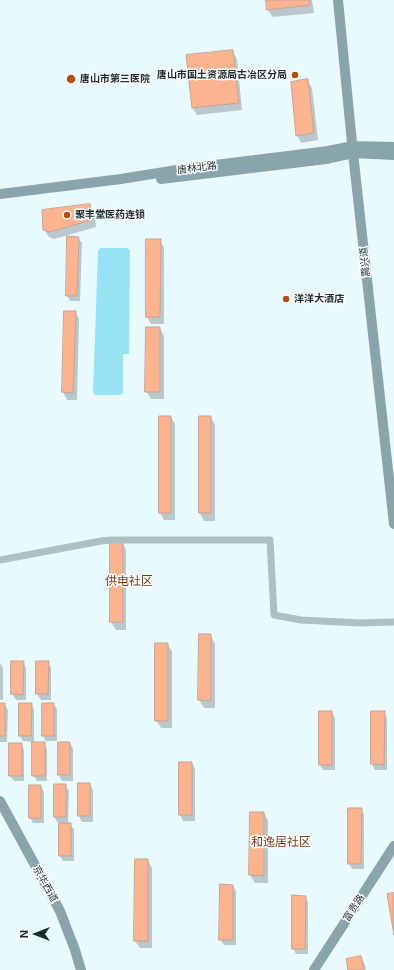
<!DOCTYPE html>
<html>
<head>
<meta charset="utf-8">
<style>
	body { margin:0 }
	#map { position:relative; width:394px; height:970px; overflow:hidden; background:#e9fafe; font-family:Inter,sans-serif }
	canvas { display:block }
	.north { position:absolute; left:16px; top:914px; width:40px; height:40px; -webkit-text-stroke:3px #fff; paint-order:stroke; rotate:270deg; font-size:11px; font-weight:700; line-height:16px; text-align:center; color:#1a2c2f }
	.north::after { content:''; display:block; margin:auto; width:14px; height:18px; background:#1a2c2f; clip-path:polygon(50% 0,100% 100%,50% 72%,0 100%) }
</style>
</head>
<body>
<div id="map">
<canvas width="394" height="970"></canvas>
<div class="north">N</div>
</div>
<script>
const ctx = document.querySelector('canvas').getContext('2d');
ctx.lineJoin = 'round';
function paint(path, color) { ctx.fillStyle = color; ctx.fill(path, 'evenodd'); }
function strokePath(path, color, width, dash) { ctx.strokeStyle = color; ctx.lineWidth = width; ctx.lineCap = dash ? 'butt' : 'round'; ctx.setLineDash(dash || []); ctx.stroke(path); }
function write(font, color, halo, rows, align = 'center') {
  ctx.font = font + ' Inter,"Noto Sans SC",sans-serif'; ctx.lineWidth = 3; ctx.setLineDash([]); ctx.textBaseline = 'middle'; ctx.strokeStyle = halo; ctx.fillStyle = color; for (const [text, x, y, turn = 0] of rows) {
    ctx.save(); ctx.translate(x, y); ctx.rotate((+turn || 0) * Math.PI / 180); ctx.textAlign = isNaN(turn) ? turn : align; if (halo) ctx.strokeText(text, 0, 0); ctx.fillText(text, 0, 0); ctx.restore();
  }
}
paint(new Path2D(`
	M100 248H127L130 250 129 354H123V393L120 395H95L93 392 98 251Z`), '#98e3f3');
paint(new Path2D(`
	M267 0H312L314 13 273 17 268 10Z
	M233 52 237 59 242 110 197 115 192 107Z
	M307 80 312 88 318 140 301 143 297 135Z
	M90 205 94 212 96 227 54 239 49 237 44 229Z
	M78 238 82 243 80 301H70L67 295Z
	M160 240 164 248V324H151L147 317Z
	M65 312H75L79 319 77 400H67L63 392Z
	M160 328 164 336V399H151L146 391Z
	M171 417 175 424V520H164L160 513Z
	M211 417 215 425V521H204L200 513Z
	M111 542H122L126 550V630H116L111 622Z
	M200 635H210L215 643V708H204L199 700Z
	M167 644 172 651V728H161L156 720Z
	M12 662H23L26 668V700H16L12 694Z
	M48 662 51 668V700H41L37 694Z
	M0 663 3 668V700H0Z
	M0 704H4L8 710 7 742H0Z
	M31 704 34 710V743H44L47 749V781H37L33 775V742L23 741 20 736Z
	M53 704 57 709V741H46L43 736Z
	M332 712 335 718V770H323L320 765Z
	M372 712H384L387 718V770H375L372 764Z
	M70 743 73 749V781H62L59 775Z
	M21 744 24 750V781H14L10 776Z
	M180 763H192L195 769V821H183L180 815Z
	M79 784H90L93 790V822H82L79 816Z
	M55 785H65L69 791 68 824H70L74 829V861H63L60 856V823H58L54 817Z
	M41 786 44 792V823H33L30 818Z
	M361 809 364 815V869H352L349 863Z
	M251 813H264L268 821V883H255L250 875Z
	M148 860 152 868V948H140L135 941Z
	M233 886 236 891V945H224L220 939Z
	M305 897 308 902V954H296L293 948Z
	M361 957 365 965 366 970H349Z`), '#0003');
const building = new Path2D(`
	M266 0H309L310 5 267 10Z
	M233 50 239 103 192 108 186 55Z
	M308 79 314 133 296 136 291 82Z
	M90 204 92 220 49 232 43 230 42 210Z
	M67 236 79 237 77 296H66Z
	M146 239H161L160 317H146Z
	M64 311H76L73 393 62 392Z
	M146 327H160V392H145Z
	M159 416H171V513H159Z
	M199 416H211V513H199Z
	M110 541H123V622H110Z
	M199 634H211V701L198 700Z
	M155 643H168V721H155Z
	M11 661H24L23 695 11 694Z
	M36 661H49L48 694H36Z
	M0 703H5V736H0Z
	M19 703H32L31 736H19Z
	M42 703H54V736H42Z
	M319 711H332V765H319Z
	M371 711H385L384 765 371 764Z
	M32 742H45V776H32Z
	M58 742H70V775H58Z
	M9 743H22V776H9Z
	M179 762H192V815H179Z
	M78 783H90V816H78Z
	M54 784H66V817H54Z
	M29 785H41V818H29Z
	M348 808H362L361 864H348Z
	M250 812H264V876L249 875Z
	M59 823H71V856H59Z
	M135 859H148V941H134Z
	M220 884 233 885V940H219Z
	M394 893V935L387 894Z
	M292 895 306 896 305 949H292Z
	M361 956 364 970H348L346 959Z`);
paint(building, '#fbb390');
strokePath(building, '#c5a392', 1);
strokePath(new Path2D(`
	M0 560 101 541 111 540H270L274 615 301 620 361 623 394 622`), '#adc0c4', 7);
strokePath(new Path2D(`
	M338 0 353 153 394 524
	M161 179 326 159 353 153 394 155
	M0 194 121 179 183 169 328 151 353 146 394 147
	M0 801 60 911 75 950 81 970
	M314 970 394 846`), '#89a5ab', 10);
for (const [x, y, r, color] of [
	[295,75,4,"#b14f10"],
	[71,79,5,"#b14f10"],
	[67,215,4,"#b14f10"],
	[286,299,4,"#b14f10"]
]) { const dot = new Path2D(); dot.arc(x, y, r, 0, 2 * Math.PI); ctx.fillStyle = color; ctx.fill(dot); strokePath(dot, '#fff', 1.5); }
write('bold 10px', '#1a2c2f', '#fff', [
	["唐山市国土资源局古冶区分局",287,75,"right"],
	["唐山市第三医院",80,79],
	["聚丰堂医药连锁",75,215],
	["洋洋大酒店",294,299]
], 'left');
write('10px', '#1a2c2f', '#fff', [
	["唐林北路",197,168,-7],
	["震兴道",365,262,-96],
	["京华西道",45,884,61],
	["富贵路",354,908,-57]
]);
write('12px', '#793a17', '#fff', [
	["供电社区",129,581],
	["和逸居社区",281,842]
]);
</script>
</body>
</html>
